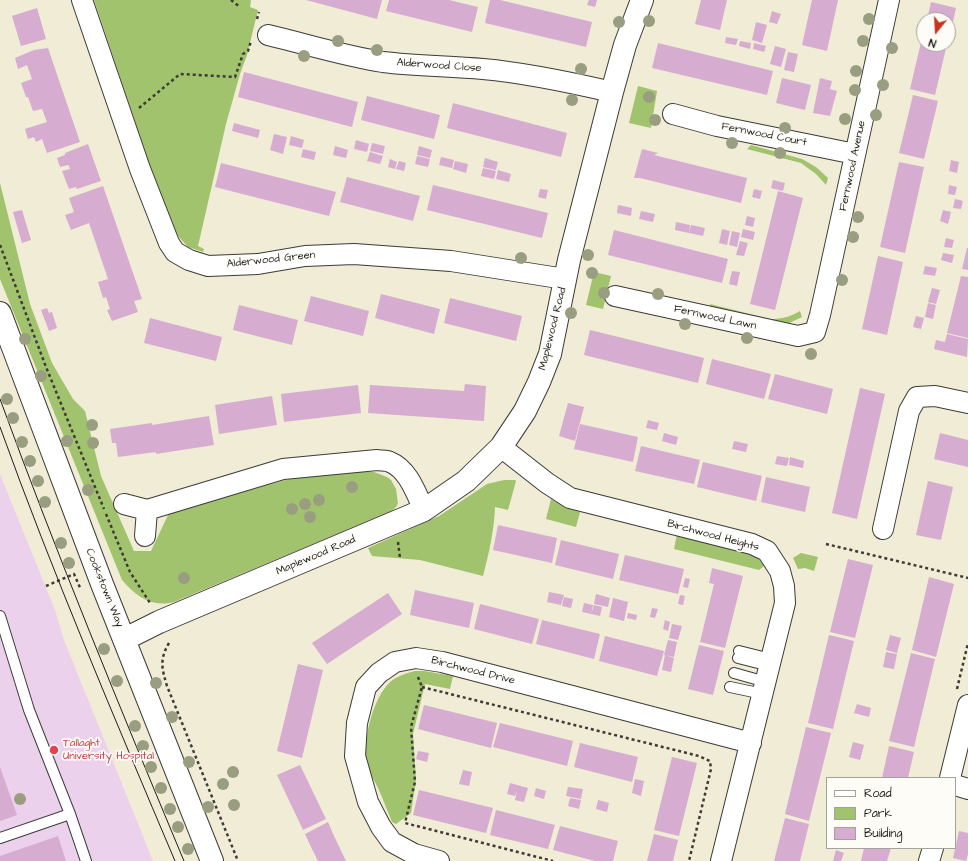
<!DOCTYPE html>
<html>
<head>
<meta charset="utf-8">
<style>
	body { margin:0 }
	#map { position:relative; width:968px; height:861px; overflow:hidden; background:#f0ecd5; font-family:"Architects Daughter",sans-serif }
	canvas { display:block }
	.legend { position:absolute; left:826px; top:777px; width:130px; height:72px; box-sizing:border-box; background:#fdfcf7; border:1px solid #a3a29f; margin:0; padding:5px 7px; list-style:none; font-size:12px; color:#1c1c1c }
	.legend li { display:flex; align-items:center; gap:8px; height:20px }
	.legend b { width:20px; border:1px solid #a3a29f }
	.north { position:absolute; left:916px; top:12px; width:40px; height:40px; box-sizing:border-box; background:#fdfcf7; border:1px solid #a3a29f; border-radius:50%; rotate:198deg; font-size:11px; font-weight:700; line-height:16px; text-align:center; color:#1c1c1c }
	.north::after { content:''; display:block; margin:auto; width:14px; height:18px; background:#c8321e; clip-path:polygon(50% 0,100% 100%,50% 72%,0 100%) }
</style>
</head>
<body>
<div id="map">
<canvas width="968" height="861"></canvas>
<ul class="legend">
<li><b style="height:5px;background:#fff"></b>Road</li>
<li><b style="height:11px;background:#a1c36d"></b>Park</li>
<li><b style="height:11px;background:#d6acd1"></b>Building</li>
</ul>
<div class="north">N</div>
</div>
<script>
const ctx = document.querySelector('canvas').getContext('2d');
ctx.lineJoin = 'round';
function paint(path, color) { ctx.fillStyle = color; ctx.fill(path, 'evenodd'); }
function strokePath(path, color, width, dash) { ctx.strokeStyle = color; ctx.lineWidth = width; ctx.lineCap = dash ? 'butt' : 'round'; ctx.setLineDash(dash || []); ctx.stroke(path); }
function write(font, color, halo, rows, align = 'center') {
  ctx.font = font + ' "Architects Daughter",sans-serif'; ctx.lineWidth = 3.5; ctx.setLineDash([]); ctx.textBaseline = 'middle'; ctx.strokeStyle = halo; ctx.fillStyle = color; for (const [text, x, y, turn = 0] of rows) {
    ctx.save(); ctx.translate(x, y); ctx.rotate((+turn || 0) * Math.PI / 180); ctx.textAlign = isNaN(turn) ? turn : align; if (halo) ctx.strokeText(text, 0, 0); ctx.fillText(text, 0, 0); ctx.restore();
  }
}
paint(new Path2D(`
	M0 474 55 610 64 640 153 861H0Z`), '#ebd1ec');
paint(new Path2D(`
	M94 0H251L250 7 258 10 247 55 240 74 226 124 198 246 204 249 203 252 188 247 178 236 166 213Z
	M638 86 657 91 651 128 629 123Z
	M751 145 802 159 816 167 828 178 826 185 816 174 801 163 747 149Z
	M0 183 30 304 52 363 73 399 85 411 101 476 134 551H151L168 515 173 512 296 477 338 472H374L387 477 391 480 396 489 398 503 396 507 392 511 174 602C151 608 136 596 122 580L0 279Z
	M594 272 611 276 603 309 586 305Z
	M710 304 770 319C782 319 790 317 800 311L802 317 787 324 711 309Z
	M504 480H515L516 481 508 510 495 507C494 531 489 553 483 576L420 560 372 556 368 548 439 516 487 484Z
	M551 499 566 508 580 512 576 527 546 519Z
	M677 534 739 549 756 555 764 566 759 570 674 549Z
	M801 553 818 557 814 571 805 568 798 569 793 558Z
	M415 671H424L453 676 450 689 425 684 413 734 416 780 411 813 396 824 392 822C387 810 383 799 378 788 375 781 370 775 368 768 361 745 372 699 390 682 397 676 407 673 415 671Z`), '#a1c36d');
paint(new Path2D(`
	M306 0H382L377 19Z
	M389 0H449L478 7 472 32 386 11Z
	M490 0H500L592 22 586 47 485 23Z
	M589 0H597L595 7 587 5Z
	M701 0H727L720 30 695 24Z
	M812 0H838L827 51 802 45Z
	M931 2 956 8 949 39 948 20H927Z
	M37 8 46 39 21 46 12 16Z
	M772 11 781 14 777 24 769 22Z
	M756 22 767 25 762 43 752 40Z
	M923 34 924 44H947L935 95 910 89Z
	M726 37 738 39 736 45 725 43Z
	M740 41 751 43 750 49 739 46Z
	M658 43 773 71 767 95 652 68Z
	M754 43 766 46 764 52 753 49Z
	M775 46 786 49 781 67 770 64Z
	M48 48 80 142 47 153 42 139 36 142 34 137 28 139 25 129 47 122 42 109 33 111 28 97H26L21 83 32 79 27 65 18 69 15 58 34 50Z
	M788 52 798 54 794 72 784 70Z
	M244 72 358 102 352 127 238 97Z
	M782 78 811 85 805 110 776 103Z
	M820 78 832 81 830 89 837 91 830 116 813 113Z
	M913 95 938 101 924 159 899 153Z
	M367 96 440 115 434 139 361 120Z
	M453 103 567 133 561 157 447 128Z
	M234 123 260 130 258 138 232 131Z
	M274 134 287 137 283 154 270 150Z
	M291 136 304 140 302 148 289 145Z
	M356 140 369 144 367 152 354 149Z
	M372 143 385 146 383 154 370 151Z
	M88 144 101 181 77 189 76 187 69 189 62 171 70 169 69 166 68 165 60 167 57 158 65 155V153Z
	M335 146 348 150 346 158 333 155Z
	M419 146 432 150 430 158 417 155Z
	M303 149 316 152 314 160 301 157Z
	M642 149 658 153 654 155 747 178 741 203 640 178H634Z
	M370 152 383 156 380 164 367 161Z
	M417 156 430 159 428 167 415 164Z
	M441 157 454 160 452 168 439 165Z
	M485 158 498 162 496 170 483 167Z
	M390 159 397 162 395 169 388 167Z
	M951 160 959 162 957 173 949 171Z
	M399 161 406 163 404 171 396 169Z
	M455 161 468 164 466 173 453 169Z
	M899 162 924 167 905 253 880 247Z
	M221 163 336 192 329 216 215 187Z
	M483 168 496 171 494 179 481 176Z
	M498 170 511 174 509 182 496 179Z
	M347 177 420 196 413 221 340 202Z
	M773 180 785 183 783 191 771 188Z
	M433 185 548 213 542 238 427 210Z
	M949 185 957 187 955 195 948 194Z
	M103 186 142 299 134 301 138 312 112 321 107 310 110 309 106 297 103 298 98 282 108 279 89 223 71 230 65 215 74 212 69 198Z
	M540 189 548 190 546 199 538 197Z
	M754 189 762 191 760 199 752 197Z
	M778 191 803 198 775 310 750 304Z
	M955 199 963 201 961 209 953 208Z
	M618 205 632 208 631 216 617 213Z
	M22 210 31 240 22 243 13 212Z
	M943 210 951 212 948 224 940 221Z
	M641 211 655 214 653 222 639 219Z
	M747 216 755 218 753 227 745 225Z
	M676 222 690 225 689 233 675 230Z
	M691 225 705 228 703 236 689 233Z
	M722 229 730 231 727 245 719 243Z
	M743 229 755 232 753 240 741 237Z
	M614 230 728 259 722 283 608 255Z
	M732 231 740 233 737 247 729 245Z
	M946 238 954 240 952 248 944 247Z
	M740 241 748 243 744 256 736 255Z
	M967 248H968V270L962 269Z
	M943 253 954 255 952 263 941 260Z
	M878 256 903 262 887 335 862 329Z
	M925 266 937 268 935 276 923 274Z
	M732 271 740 272 737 286 729 284Z
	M961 276 968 277V338L947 333Z
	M932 288 940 290 936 304 928 302Z
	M381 294 440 309 434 334 375 318Z
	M311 296 369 311 363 336 304 321Z
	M450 298 522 316 516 341 444 323Z
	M928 303 936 305 933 319 925 317Z
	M239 305 298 320 292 345 233 330Z
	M47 308 49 313 52 312 57 328 49 331 41 310Z
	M916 316 924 318 921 329 913 327Z
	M150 318 222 337 216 361 144 343Z
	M590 330 704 358 698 383 584 355Z
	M947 334 968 339 967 357 934 349 936 340 945 342Z
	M712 359 771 374 764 399 706 384Z
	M775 374 833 389 827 414 768 399Z
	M465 384 486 386 484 421 368 413 370 385 464 391Z
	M358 385 361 413 284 422 281 394Z
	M860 388 885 394 857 519 832 513Z
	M272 396 277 425 219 434 215 405Z
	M568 403 584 407 575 441 559 436Z
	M209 416 214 445 156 454V452L118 457 116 443H112L110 429 152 423V425Z
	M648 420 659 423 657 430 646 428Z
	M580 424 638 437 633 462 574 449Z
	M664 433 678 437 676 445 662 441Z
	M940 433 968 440V467L934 459Z
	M734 441 748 444 746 452 732 449Z
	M641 446 700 460 694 484 635 471Z
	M777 456 789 458 787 466 775 464Z
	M790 457 804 461 803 468 789 465Z
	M703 462 762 476 756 501 697 487Z
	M766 477 810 487 805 512 761 502Z
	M928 481 953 487 941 540 916 535Z
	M498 525 557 538 552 563 493 550Z
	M561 540 619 554 613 579 555 565Z
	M625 555 684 569 678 594 619 580Z
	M848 559 873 565 855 638 830 632Z
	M712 568 743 576 725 648 700 642 714 584 709 583Z
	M929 577 954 584 936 657 912 650Z
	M685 578 690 579 688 588 683 587Z
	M415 590 474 603 469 628 410 615Z
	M549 592 564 595 561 605 547 602Z
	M388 593 402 614 327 664 312 643Z
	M596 594 610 598 608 607 594 604Z
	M680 595 685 596 683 605 678 604Z
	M564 597 573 599 571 608 562 606Z
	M613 598 628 602 624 621 609 617Z
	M584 603 593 605 591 614 582 612Z
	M480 604 539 619 532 644 474 629Z
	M594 605 602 607 600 616 591 614Z
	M652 608 658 609 655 618 650 617Z
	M628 613 637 615 636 620 627 618Z
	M542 620 600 634 594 659 536 644Z
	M665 620 670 622 668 631 663 629Z
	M672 624 682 626 678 640 669 638Z
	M829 635 854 641 833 729 808 723Z
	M890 635 901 638 897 653 886 650Z
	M605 636 664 651 657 676 599 661Z
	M668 640 677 642 674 657 664 655Z
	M699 645 724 651 713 695 688 689Z
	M886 652 897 654 894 669 883 667Z
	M911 653 935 659 914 747 889 741Z
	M665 655 674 658 671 672 662 670Z
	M298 664 323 670 302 758 277 751Z
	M857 704 871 708 869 717 854 713Z
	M424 705 497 723 491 748 418 729Z
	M500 723 573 741 567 766 493 747Z
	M806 727 831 733 809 821 785 814Z
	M853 742 864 745 860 760 849 757Z
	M580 743 638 757 632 782 574 767Z
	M889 746 914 752 908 778H882Z
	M418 751 429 753 427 762 416 759Z
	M672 757 697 763 679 836 654 830Z
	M300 765 326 819 303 830 277 775Z
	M0 767 17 815 0 821Z
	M463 770 472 772 469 786 459 784Z
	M635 779 644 781 641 796 632 793Z
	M510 783 528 788 524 802 515 800 517 791 515 796 507 794Z
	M568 787 583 789 581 799 566 796Z
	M536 788 546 791 544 799 534 796Z
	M419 790 493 808 486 833 413 815Z
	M570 798 581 800 579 809 568 806Z
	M598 800 609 803 607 812 596 809Z
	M496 810 555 825 548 849 490 835Z
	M785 818 809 824 800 861H774Z
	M328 822 334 836 346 861H318L311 847 305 834Z
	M560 826 618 841 613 861H595L553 850Z
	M959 831 968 833V854L966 861 953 858Z
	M654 834 678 840 673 861H647Z
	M58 836 66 861H0V856Z
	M864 848H891L887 861H861Z
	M836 850 844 853 841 861H833Z`), '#d6acd1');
const service = new Path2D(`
	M0 616 29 710 70 814 86 861
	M739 651 771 659
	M738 658 770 666
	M734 673 766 682
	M730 687 763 694
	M0 838 70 814`);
const minor = new Path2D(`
	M82 0 140 169 169 243 175 252 189 260 208 266 258 264 305 256 354 254 451 261 565 279
	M268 35C306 44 344 56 383 62 416 66 450 66 483 69 527 73 569 82 612 92
	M673 114 717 126 855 154
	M615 296 798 336 815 332 820 315 889 0
	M501 447 547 483 570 498 752 544 767 551 780 571 784 586 785 603 721 861
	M124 504 147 510
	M883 529 909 411 917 397 935 396 968 403
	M145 536 147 510 283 469 377 460C381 461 386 460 390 462 408 469 416 493 424 510
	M950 778 968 705
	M955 785 968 789
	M439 861 414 854 392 842 381 827 368 802 355 756 357 723 366 687 379 673 395 662 416 658 442 662 751 743
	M929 861 933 848`);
const tertiary = new Path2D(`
	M0 313 102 584 212 861
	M125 639 159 622 424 510 466 481 501 447 525 411 539 382 550 354 569 260 612 92 625 45 642 0`);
strokePath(service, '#3c3b38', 12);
strokePath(minor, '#3c3b38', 22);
strokePath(tertiary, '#3c3b38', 24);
strokePath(new Path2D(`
	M231 0 240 7
	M257 19 259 12
	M139 108 180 74 235 77 243 54 248 51 251 41
	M0 245 46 367 104 509
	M106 514 130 572 150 603
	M398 542 400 558
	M826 544 968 578
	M46 586 74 574 81 590
	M169 643C159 660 162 669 167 686L238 861
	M418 677 422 687 411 727 415 782 405 823 553 861
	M422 687 699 756 710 761 711 769 689 861
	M957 689 968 643`), '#3c3b38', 2.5, [3, 3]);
strokePath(service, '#fff', 10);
strokePath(minor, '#fff', 20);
strokePath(tertiary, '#fff', 22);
strokePath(new Path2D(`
	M0 399C57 555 120 708 184 861
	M0 427C53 574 114 717 175 861`), '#1c1c1c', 1);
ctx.fillStyle = '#999e81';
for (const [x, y] of [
	[869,19],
	[649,21],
	[619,22],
	[338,41],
	[863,41],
	[892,48],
	[377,50],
	[304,56],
	[581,69],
	[856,71],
	[883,85],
	[855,90],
	[649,97],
	[572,100],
	[876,115],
	[845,119],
	[655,120],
	[785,128],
	[732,143],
	[780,153],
	[858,217],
	[853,237],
	[588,255],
	[521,258],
	[592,273],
	[842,280],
	[604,293],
	[658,294],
	[571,313],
	[685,324],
	[747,338],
	[25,339],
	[811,354],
	[41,376],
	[7,399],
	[13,418],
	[92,425],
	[67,441],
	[22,442],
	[93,443],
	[30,461],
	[38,481],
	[352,487],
	[88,490],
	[319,500],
	[45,502],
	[305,504],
	[292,509],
	[310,517],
	[61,543],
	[69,563],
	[184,578],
	[104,649],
	[117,681],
	[156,683],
	[172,717],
	[135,726],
	[143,746],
	[189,762],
	[151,767],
	[233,772],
	[223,784],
	[161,788],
	[20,799],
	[234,805],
	[208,807],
	[170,809],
	[178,827],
	[188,849]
]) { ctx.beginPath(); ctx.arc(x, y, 6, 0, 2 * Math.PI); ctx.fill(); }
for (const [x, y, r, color] of [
	[54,750,5,"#e0444e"]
]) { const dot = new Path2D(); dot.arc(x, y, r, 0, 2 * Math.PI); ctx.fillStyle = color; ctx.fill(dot); strokePath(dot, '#fdfcf7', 1.5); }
write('11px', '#1c1c1c', '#fdfcf7', [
	["Alderwood Close",439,66,4],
	["Fernwood Court",764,135,11],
	["Fernwood Avenue",853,166,-78],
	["Alderwood Green",271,260,-6],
	["Fernwood Lawn",715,318,12],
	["Maplewood Road",553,329,-76],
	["Birchwood Heights",713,536,15],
	["Maplewood Road",316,556,-23],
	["Cookstown Way",104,588,68],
	["Birchwood Drive",473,671,14]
]);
write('11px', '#be3a42', '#fdfcf7', [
	["Tallaght",63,744],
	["University Hospital",63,757]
], 'left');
</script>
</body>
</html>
